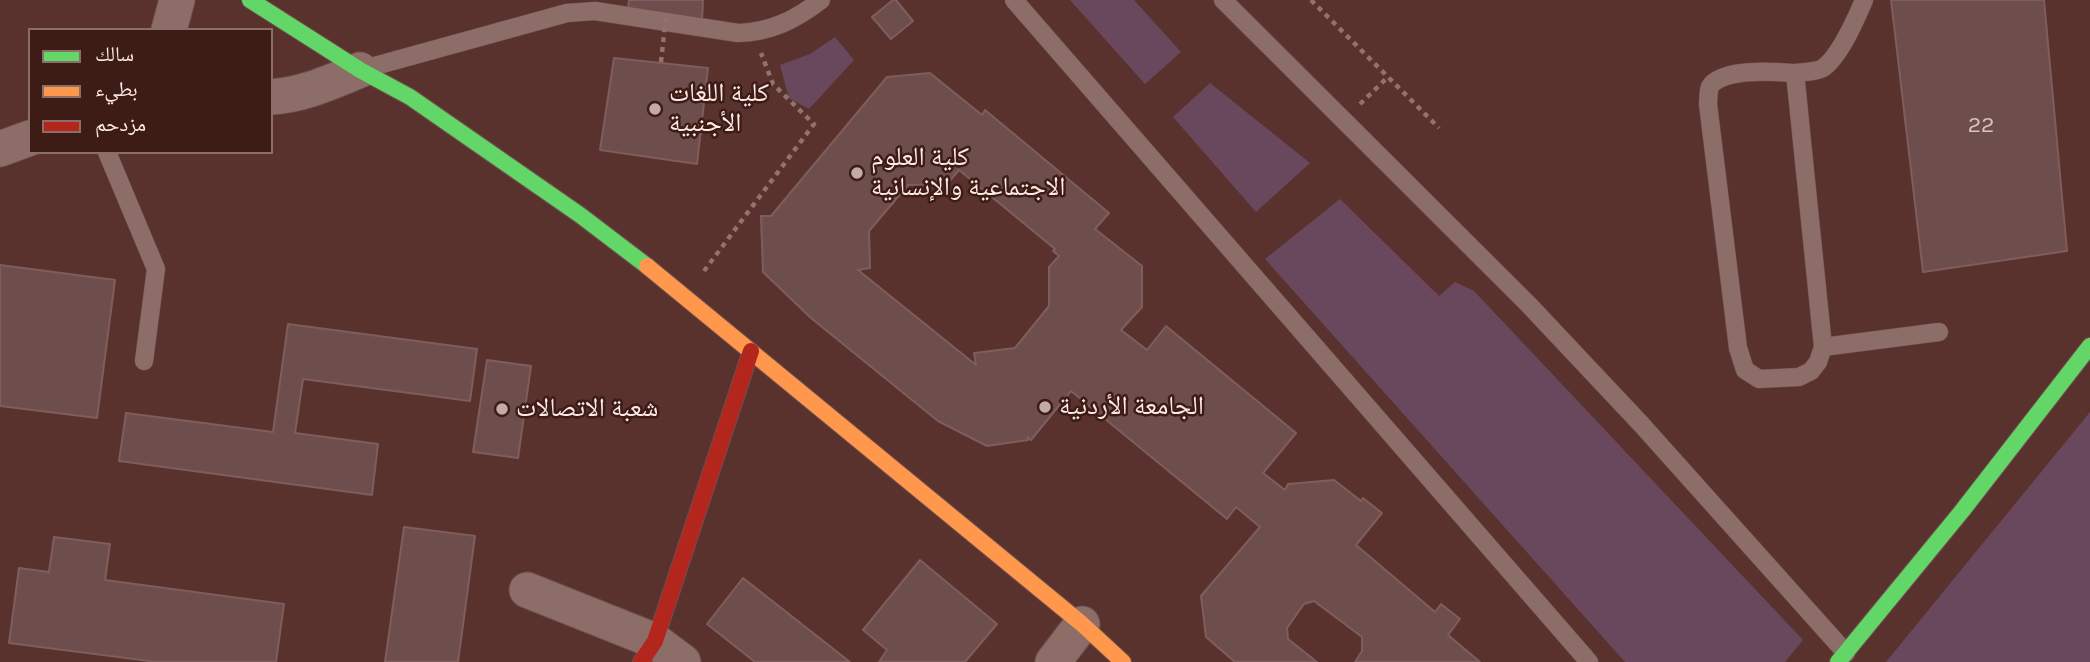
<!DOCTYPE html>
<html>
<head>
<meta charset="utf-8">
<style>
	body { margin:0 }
	#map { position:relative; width:2090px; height:662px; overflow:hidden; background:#5a322d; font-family:Karla,"Noto Naskh Arabic",sans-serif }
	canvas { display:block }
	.legend { position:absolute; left:28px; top:28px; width:245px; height:126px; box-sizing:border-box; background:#3d1c16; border:2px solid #8a6e69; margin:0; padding:9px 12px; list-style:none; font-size:21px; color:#fdeae6 }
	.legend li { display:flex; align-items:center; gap:14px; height:35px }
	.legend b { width:35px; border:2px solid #8a6e69 }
</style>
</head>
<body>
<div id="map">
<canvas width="2090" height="662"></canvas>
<ul class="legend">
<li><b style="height:9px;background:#63d668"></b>سالك</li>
<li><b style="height:9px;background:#ff974d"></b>بطيء</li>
<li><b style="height:9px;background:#b3261e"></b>مزدحم</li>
</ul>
</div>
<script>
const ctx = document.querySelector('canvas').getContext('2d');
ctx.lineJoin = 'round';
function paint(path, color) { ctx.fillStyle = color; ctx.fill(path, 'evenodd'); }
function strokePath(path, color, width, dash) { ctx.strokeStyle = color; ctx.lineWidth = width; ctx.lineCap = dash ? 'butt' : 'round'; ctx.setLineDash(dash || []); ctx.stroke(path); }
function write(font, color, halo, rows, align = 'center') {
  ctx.font = font + ' Karla,"Noto Naskh Arabic",sans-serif'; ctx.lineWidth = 5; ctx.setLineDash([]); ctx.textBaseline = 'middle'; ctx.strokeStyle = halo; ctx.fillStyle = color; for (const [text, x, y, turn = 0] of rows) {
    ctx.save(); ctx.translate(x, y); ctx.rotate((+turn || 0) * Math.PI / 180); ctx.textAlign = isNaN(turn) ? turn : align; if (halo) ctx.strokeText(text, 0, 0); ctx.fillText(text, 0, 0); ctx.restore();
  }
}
paint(new Path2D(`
	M1070 0H1134L1181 52 1145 84Z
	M835 37 854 60 809 109 789 98 780 65 810 54Z
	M1210 83 1310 163 1256 212 1173 117Z
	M1340 199 1439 296 1455 282 1474 291 1803 640 1785 662H1625L1265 259Z
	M2090 412V662H1886Z`), '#69485e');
const building = new Path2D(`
	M629 0H703L702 21 628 9Z
	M893 0H896L913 21 891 39 872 17Z
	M1891 0H2044L2067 251 1923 272Z
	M614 58 708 68 697 164 600 150Z
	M930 73 982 115 985 110 1109 213 1095 229 1142 266V307L1121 330 1147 350 1166 326 1296 433 1263 473 1285 490 1288 484 1334 480 1361 501 1363 498 1382 513 1356 545 1435 612 1441 604 1460 619 1448 635 1480 662H1355L1362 651V637L1314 601 1304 604 1287 628 1288 639 1317 662H1235L1206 637 1201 596 1260 527 1236 507 1227 519 1071 391 1031 440 1028 437V440L987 446 938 421 811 318 763 272 761 216H771L887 77ZM959 170 1055 249 1053 251 1059 256 1049 267V306L1015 348 974 353 976 365 858 270 870 268 869 231 908 185 947 184Z
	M0 265 115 280 97 418 0 406Z
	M288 324 477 349 470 401 303 379 295 433 378 444 372 495 119 461 126 413 273 432Z
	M487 360 531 366 518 458 473 452Z
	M404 527 475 536 458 662H385Z
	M54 537 110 544 105 580 284 604 276 662H157L9 643 19 568 49 572Z
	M920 560 997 624 965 662H879L887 650 863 630Z
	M743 578 850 662H755L707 624Z`);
paint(building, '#6e4d4d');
strokePath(building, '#7f5d5d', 2);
const lane = new Path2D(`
	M1014 0 1589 662
	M1223 0 1529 305 1641 424 1846 653
	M364 69 567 13 595 11 738 33C771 32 795 20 821 0
	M1795 73C1774 72 1731 68 1713 83 1707 88 1709 97 1708 104L1738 348 1745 370 1759 379 1799 377 1811 371 1818 362 1823 347 1795 73C1803 72 1816 72 1823 68 1840 56 1856 19 1864 0
	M107 152 156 269 144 361
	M1823 347 1939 332`);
const street = new Path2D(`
	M169 30 177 0
	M271 97C303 95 331 82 360 70
	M0 149 30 138
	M527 590 655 641 683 662
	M1053 662 1082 624`);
const fast = new Path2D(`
	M250 0 360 70 410 97 580 215 647 266
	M1838 662 1962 511 2090 346`);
const slow = new Path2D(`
	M647 266 1082 624 1123 662`);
const jam = new Path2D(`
	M641 662 655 641 751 351`);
strokePath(lane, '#6e504e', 19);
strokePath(street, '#6e504e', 37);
strokePath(fast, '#6e504e', 18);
strokePath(slow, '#6e504e', 18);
strokePath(jam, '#6e504e', 18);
strokePath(new Path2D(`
	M1311 0 1439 128
	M1360 104 1387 78
	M704 271 814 124 773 84 761 53`), '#8e736e', 4.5, [5, 5]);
strokePath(lane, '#8c6d68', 18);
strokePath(street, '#8c6d68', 35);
strokePath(fast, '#63d668', 16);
strokePath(slow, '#ff974d', 16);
strokePath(jam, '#b3261e', 16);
strokePath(new Path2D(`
	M661 62 666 16`), '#8e736e', 4.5, [5, 5]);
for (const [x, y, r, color] of [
	[655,109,7,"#c4aaa5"],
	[857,173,7,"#c4aaa5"],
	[1045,407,7,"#c4aaa5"],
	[502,409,7,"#c4aaa5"]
]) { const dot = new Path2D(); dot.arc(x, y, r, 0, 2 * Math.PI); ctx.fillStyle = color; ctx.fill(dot); strokePath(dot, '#3d1c16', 2.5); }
write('23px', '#d9c3c0', null, [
	["22",1981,125]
]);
write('26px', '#fdeae6', '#3d1c16', [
	["كلية اللغات",669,94],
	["الأجنبية",669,124],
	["كلية العلوم",871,158],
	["الاجتماعية والإنسانية",871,188],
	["الجامعة الأردنية",1059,407],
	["شعبة الاتصالات",516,409]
], 'left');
</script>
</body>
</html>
